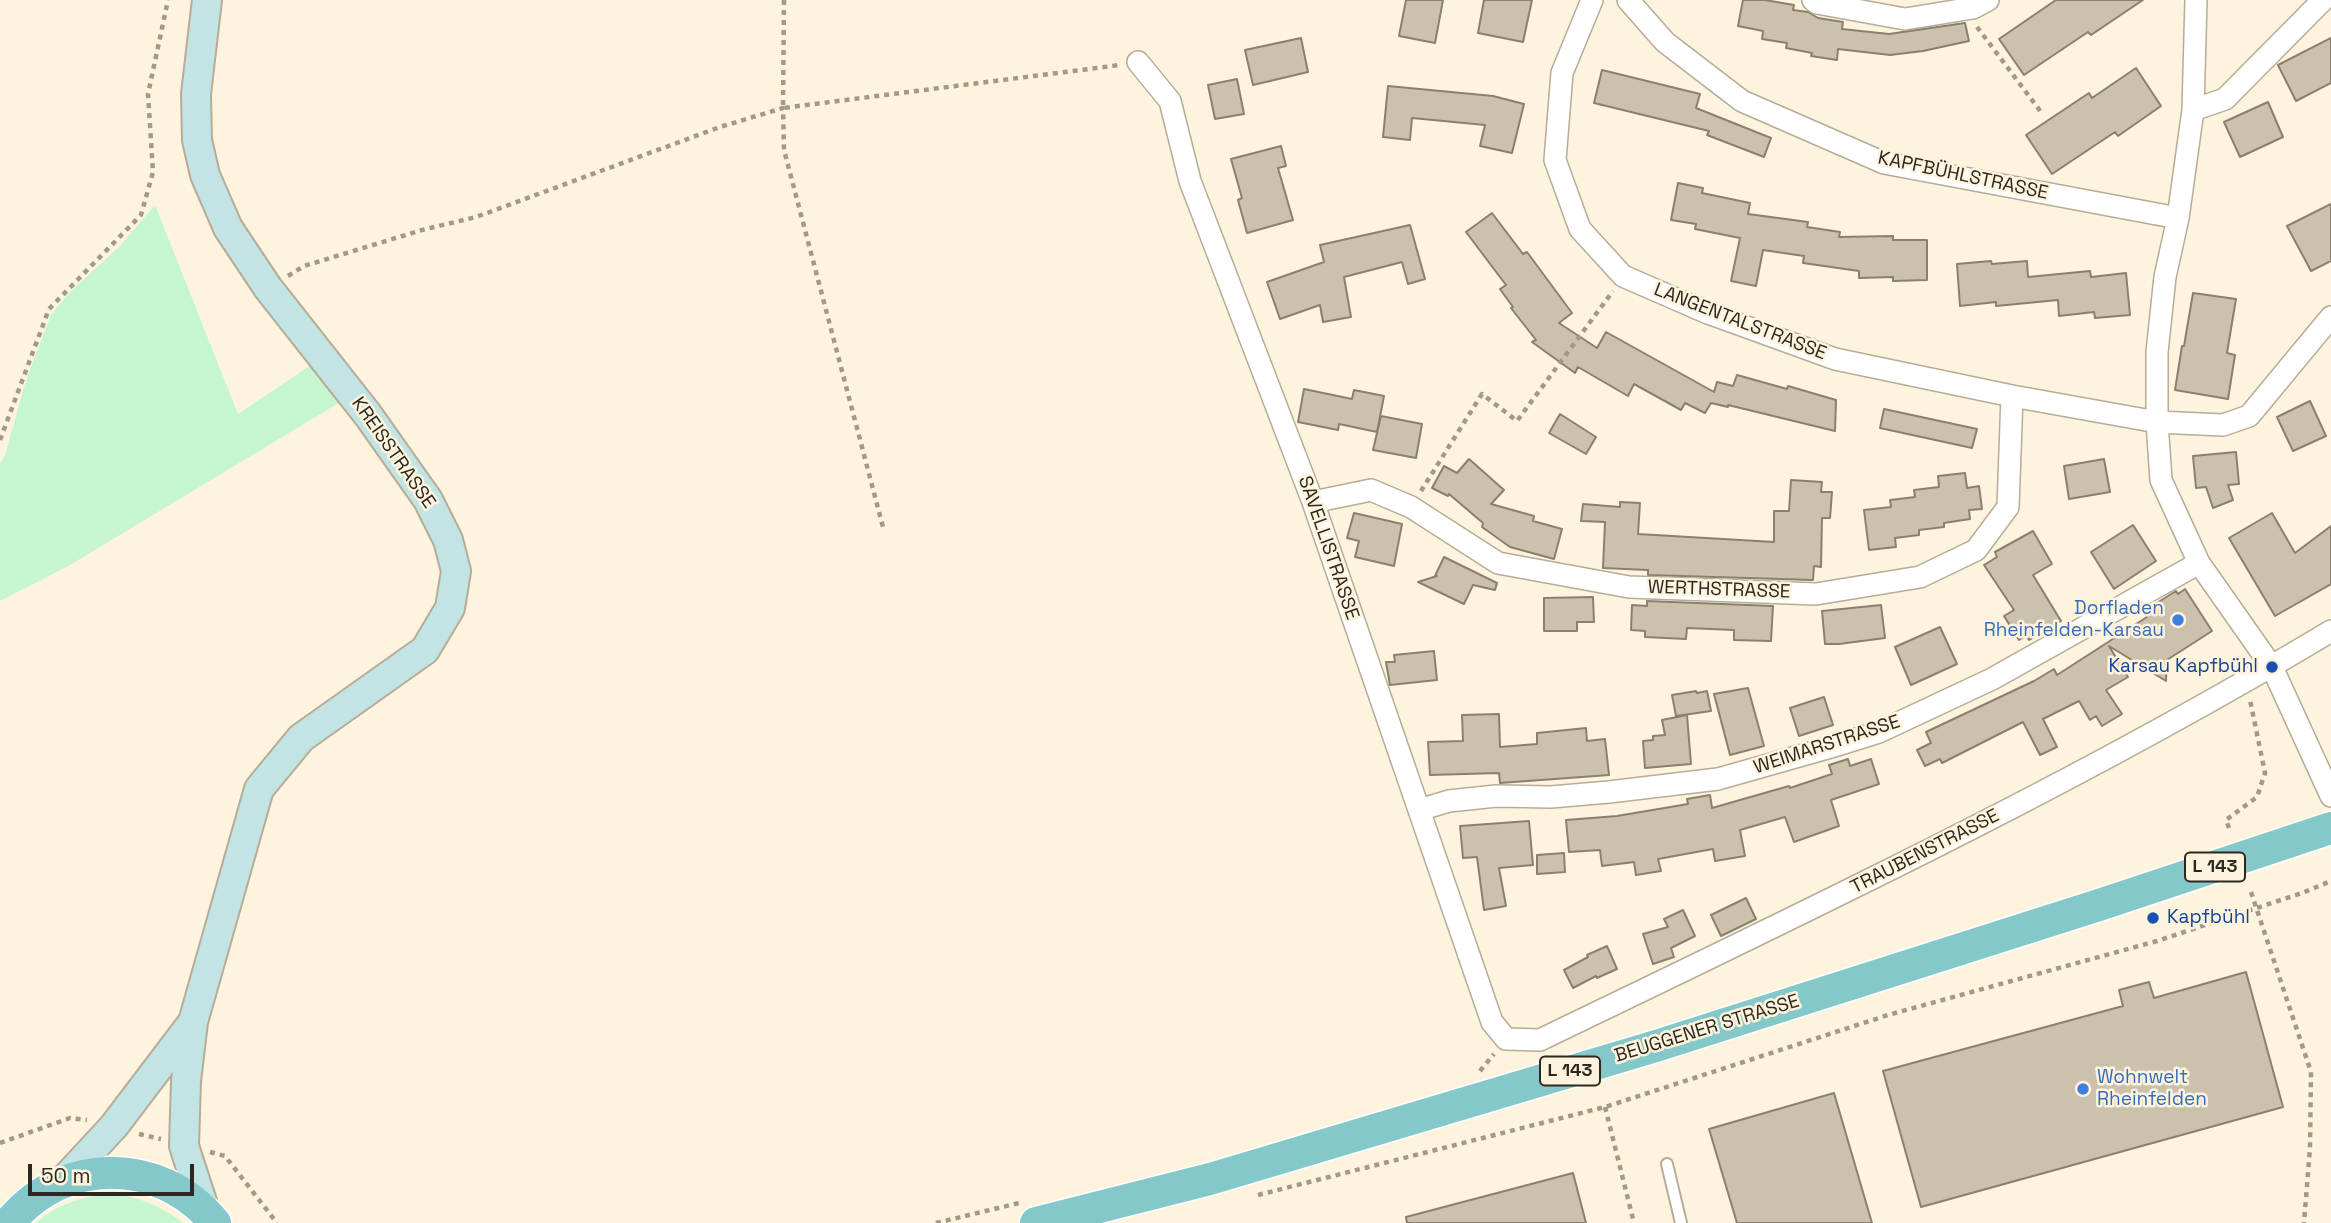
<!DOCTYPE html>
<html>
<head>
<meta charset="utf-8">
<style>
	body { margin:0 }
	#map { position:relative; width:2331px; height:1223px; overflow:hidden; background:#fef4dd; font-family:"Space Grotesk",sans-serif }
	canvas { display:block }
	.scale { position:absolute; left:28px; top:1164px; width:166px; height:32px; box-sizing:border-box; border:4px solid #2c2820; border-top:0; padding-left:9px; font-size:21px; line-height:24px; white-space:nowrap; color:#2c2820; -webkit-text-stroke:5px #fef4dd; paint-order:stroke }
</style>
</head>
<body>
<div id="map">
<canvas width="2331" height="1223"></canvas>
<div class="scale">50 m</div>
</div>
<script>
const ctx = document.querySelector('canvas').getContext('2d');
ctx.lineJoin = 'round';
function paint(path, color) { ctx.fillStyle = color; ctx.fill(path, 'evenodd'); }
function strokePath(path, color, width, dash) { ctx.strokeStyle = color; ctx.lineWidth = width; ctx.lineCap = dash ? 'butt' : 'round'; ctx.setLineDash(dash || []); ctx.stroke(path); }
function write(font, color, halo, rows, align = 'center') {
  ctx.font = font + ' "Space Grotesk",sans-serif'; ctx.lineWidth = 5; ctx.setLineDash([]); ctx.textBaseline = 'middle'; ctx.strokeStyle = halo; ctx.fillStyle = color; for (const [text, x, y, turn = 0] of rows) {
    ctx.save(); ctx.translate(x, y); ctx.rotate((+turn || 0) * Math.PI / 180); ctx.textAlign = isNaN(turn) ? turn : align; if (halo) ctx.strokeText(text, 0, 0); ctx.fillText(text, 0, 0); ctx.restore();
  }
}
paint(new Path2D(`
	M155 205 238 414 314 363 342 401 70 565 0 601V464L5 455 26 380 51 315 68 294 120 246Z
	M113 1194C140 1197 161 1206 183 1223H36C59 1203 84 1196 113 1194Z`), '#c5f6ce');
const building = new Path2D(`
	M1406 0H1443L1435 43 1399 36Z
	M1484 0H1532L1523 42 1478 33Z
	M1743 0H1765L1794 5 1793 10 1808 12 1818 18 1843 22 1842 29 1889 34 1965 23 1969 41 1923 51 1890 55 1838 49 1837 60 1811 56 1812 53 1786 48 1787 43 1762 39 1763 31 1738 26Z
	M2056 0H2143L2091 35 2088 32 2024 75 1999 39Z
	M1301 38 1308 72 1253 85 1245 50Z
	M2331 38V83L2296 101 2278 65Z
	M2136 68 2161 106 2118 136 2115 132 2052 174 2026 135 2089 93 2092 98Z
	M1602 70 1700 94 1696 108 1771 138 1764 157 1707 135 1709 131 1594 103Z
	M1237 79 1244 114 1215 119 1208 85Z
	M1388 86 1493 96 1524 104 1512 153 1480 146 1485 125 1412 118 1410 140 1383 137Z
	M2268 102 2283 137 2240 157 2224 122Z
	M1281 146 1286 166 1278 168 1293 220 1247 233 1238 200 1242 198 1231 159Z
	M1678 183 1703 188 1702 193 1750 203 1748 214 1808 222 1807 227 1840 232 1839 237 1893 236V240H1927V280L1893 281V277L1859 278V271L1803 263 1804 256 1763 250 1756 286 1731 281 1740 238 1695 229 1696 224 1671 220Z
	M2331 204V261L2311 271 2287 226Z
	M1492 213 1523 254 1527 252 1572 313 1559 323 1597 348 1606 332 1714 392 1717 382 1733 386 1737 375 1787 389 1788 386 1836 400 1835 431 1728 405V407L1711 403 1705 413 1685 403 1681 410 1634 384 1628 396 1578 367 1575 373 1532 342 1536 340 1511 308 1513 307 1500 289 1506 285 1466 232Z
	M1410 225 1425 279 1408 284 1402 262 1344 277 1351 317 1323 322 1320 305 1280 319 1267 282 1324 262 1320 245Z
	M1991 261 1992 264 2027 261 2028 277 2090 271 2091 277 2126 273 2130 315 2095 318 2094 312 2059 316 2058 300 1996 306V302L1960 306 1957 264Z
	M2193 293 2236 299 2227 353 2235 355 2228 399 2175 390 2182 346H2184Z
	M1304 389 1352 399 1354 390 1384 396 1377 432 1339 424 1338 430 1298 422Z
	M2310 401 2326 436 2293 451 2277 417Z
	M1884 409 1977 429 1972 448 1880 428Z
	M1560 414 1596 437 1586 454 1549 433Z
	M1381 416 1422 424 1416 458 1373 450Z
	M2236 452 2239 484 2228 485 2233 500 2213 508 2206 487 2196 488 2193 456Z
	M1469 459 1504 490 1491 504 1534 516 1533 521 1562 529 1554 559 1510 547 1482 527 1483 523 1449 494 1448 496 1432 488 1444 466 1457 473Z
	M2104 459 2110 492 2069 499 2064 466Z
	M1965 473 1967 488 1979 486 1982 509 1969 510 1970 519 1944 523V527L1919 530V535L1895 538 1896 547 1869 550 1864 510 1891 507 1890 500 1915 497 1914 490 1939 487 1938 476Z
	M1791 480 1822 482 1821 492H1832L1830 518H1822L1821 567 1814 566 1813 580 1648 575V570L1603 568 1605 522 1581 521 1583 504 1620 507V502L1640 503 1638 534 1774 542V511H1789Z
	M1354 513 1402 524 1394 566 1355 557 1359 541 1347 538Z
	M2272 513 2295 553 2331 526V584L2275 616 2229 538Z
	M2133 525 2156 561 2114 589 2091 552Z
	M2033 531 2052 564 2033 575 2061 621 2029 640 2026 636 2019 640 2004 616 2014 610 1984 565 1997 557 1995 552Z
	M1444 557 1497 583 1495 590 1473 585 1464 604 1418 582 1437 576H1435Z
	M2185 589 2212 631 2167 660 2166 681 2109 646 2128 677 2106 690 2122 714 2102 726 2096 716 2090 720 2079 701 2043 719 2057 747 2040 755 2023 722 1942 763 1940 759 1925 766 1917 750 1931 743 1926 732 2034 681 2054 669 2057 675 2147 617 2144 611 2176 591 2178 594Z
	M1593 597 1594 622H1577V631H1544V598Z
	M1647 601 1773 606 1771 641 1734 640V630L1687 628 1686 639 1645 637V631L1631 630 1632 605 1647 606Z
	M1881 605 1885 638 1839 644H1825L1822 611Z
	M1940 627 1957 664 1911 685 1895 647Z
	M1434 651 1437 680 1390 685 1386 662H1395L1394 655Z
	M1748 688 1764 746 1730 755 1714 694Z
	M1696 691 1697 693 1707 691 1711 711 1676 716 1672 695Z
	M1824 697 1833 725 1799 736 1790 708Z
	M1499 714 1500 747 1537 744V733L1586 728 1587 741 1605 739 1609 775 1500 783 1499 773 1430 775 1428 742 1463 741 1462 715Z
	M1687 715 1691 764 1645 768 1643 741 1653 740V736L1665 735 1662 720Z
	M1848 759 1850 766 1871 759 1879 784 1831 800 1839 826 1794 842 1785 817 1740 830 1745 856 1715 861 1713 849 1658 859 1661 871 1636 875 1634 862 1602 866 1600 850 1569 852 1566 820 1617 816 1688 804 1687 799 1710 795 1712 808 1789 786 1790 788 1832 774 1829 765Z
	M1529 821 1533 865 1499 868 1506 906 1484 910 1477 857 1463 858 1460 826Z
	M1564 853 1565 872 1537 874V855Z
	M1746 898 1756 919 1721 936 1711 915Z
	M1683 910 1695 936 1671 948 1674 957 1653 964 1643 934 1668 927 1664 919Z
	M1607 946 1617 969 1597 978 1596 976 1573 988 1564 970 1588 957 1587 955Z
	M2246 972 2283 1107 1921 1207 1883 1071 2123 1006 2119 990 2149 982 2154 998Z
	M1834 1093 1872 1223H1737L1709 1129Z
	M1573 1173 1586 1223H1407L1406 1217Z`);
paint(building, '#ccc2ac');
strokePath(building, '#8a816c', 2);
const lane = new Path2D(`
	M1667 1164 1681 1223`);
const street = new Path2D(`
	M1592 0 1562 73 1555 160 1580 229 1623 276 1708 313 1835 359 2012 396 2157 422 2223 425 2249 416 2331 317
	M1628 0 1665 42 1742 101 1884 163 2178 218
	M1813 0 1817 3 1905 19 1973 8 1988 0
	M2196 0 2193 110 2178 218 2165 277 2157 352V422L2161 480 2199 563 2272 667 2331 796
	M1138 62 1170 101 1190 181 1313 502 1492 1022 1506 1039 1540 1040C1807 911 2076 784 2331 631
	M2193 110 2225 99 2323 0
	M1313 502 1371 490 1411 507 1498 563 1629 587 1816 594 1920 577 1976 550 2008 507 2012 396
	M1419 810 1449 801 1496 796 1551 797 1609 792 1718 779 1831 747 1879 732 1992 679 2199 563`);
const secondary = new Path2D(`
	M64 1180 114 1126 193 1022
	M205 1211 184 1146 186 1081 193 1022 259 789 301 738 425 650 450 608 456 571 448 540 428 500 368 415 268 288 228 228 205 175 197 140 196 94 207 0`);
const primary = new Path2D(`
	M9 1223C63 1156 160 1156 215 1223
	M1036 1223 1210 1179 1656 1046 2099 905 2331 828`);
strokePath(lane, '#b6ac97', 14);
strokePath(street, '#b6ac97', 24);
strokePath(secondary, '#b6ac97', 32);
strokePath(primary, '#fff', 35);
strokePath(new Path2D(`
	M784 0 783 108 1120 65
	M1977 27 2041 112
	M288 276 304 266 422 230 476 217 720 127 783 108 784 150 884 531
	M0 440 49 309 141 215 153 172 148 94 168 0
	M1421 491 1482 394 1517 421 1613 291
	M2229 828 2226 820 2257 797 2265 773 2250 700
	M2251 892 2311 1072 2310 1148 2304 1223
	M1480 1071 1494 1054
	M1605 1107 1634 1223
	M139 1134 161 1139
	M0 1143 70 1118 87 1120
	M210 1152 225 1156 277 1223
	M1258 1195 1605 1107 1888 1015 2157 941 2302 893 2331 881
	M936 1223 1019 1203`), '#a19989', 4.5, [5, 5]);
strokePath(lane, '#fff', 10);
strokePath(street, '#fff', 21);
strokePath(secondary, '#c2e4e4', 28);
strokePath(primary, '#85c8c9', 32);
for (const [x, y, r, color] of [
	[2178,620,7,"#3f7fe0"],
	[2272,667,7,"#1a4fb4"],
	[2153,918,7,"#1a4fb4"],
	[2083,1089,7,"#3f7fe0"]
]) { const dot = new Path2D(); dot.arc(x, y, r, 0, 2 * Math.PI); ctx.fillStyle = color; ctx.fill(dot); strokePath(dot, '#fef4dd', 2.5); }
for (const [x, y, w] of [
	[2215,867,60],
	[1570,1071,60]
]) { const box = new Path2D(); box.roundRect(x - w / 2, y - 14.5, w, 29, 5); ctx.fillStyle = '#fef4dd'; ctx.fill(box); strokePath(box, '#2c2820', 2); }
write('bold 18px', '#2c2820', null, [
	["L 143",2215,867],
	["L 143",1570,1071]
]);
write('19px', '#2c2820', '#fef4dd', [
	["KAPFBÜHLSTRASSE",1963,176,12],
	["LANGENTALSTRASSE",1740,322,21],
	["KREISSTRASSE",393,453,55],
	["SAVELLISTRASSE",1328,548,71],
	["WERTHSTRASSE",1719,590,2],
	["WEIMARSTRASSE",1827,745,-18],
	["TRAUBENSTRASSE",1925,852,-27],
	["BEUGGENER STRASSE",1707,1029,-17]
]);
write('19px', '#366cbe', '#fef4dd', [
	["Dorfladen",2164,609],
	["Rheinfelden-Karsau",2164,631],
	["Wohnwelt",2097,1078,"left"],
	["Rheinfelden",2097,1100,"left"]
], 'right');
write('19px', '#164399', '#fef4dd', [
	["Karsau Kapfbühl",2258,667],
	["Kapfbühl",2167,918,"left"]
], 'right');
</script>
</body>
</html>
